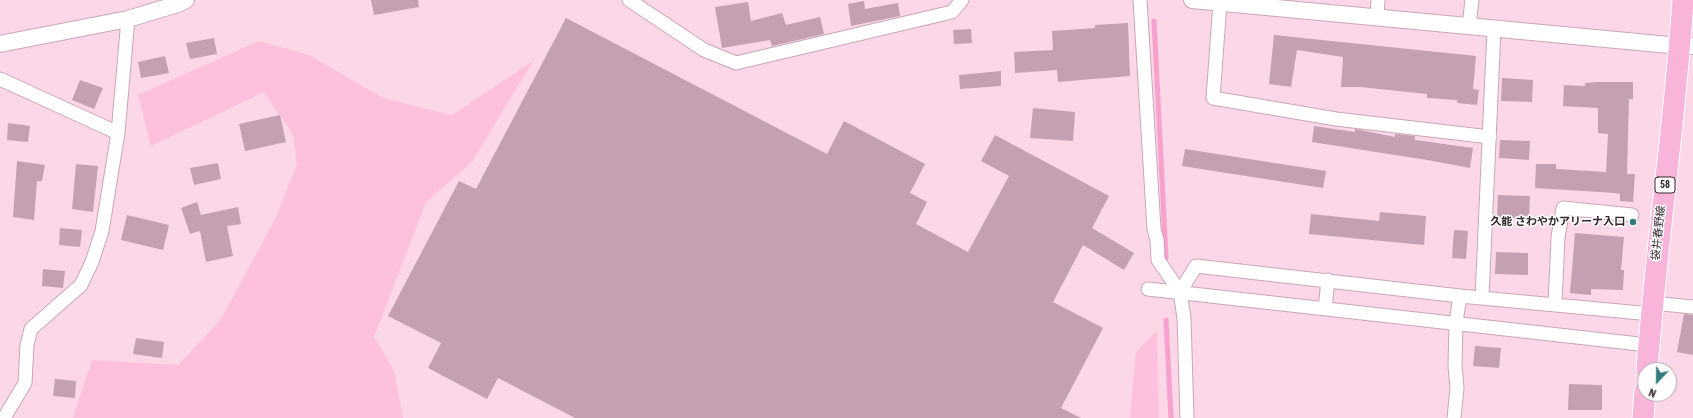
<!DOCTYPE html>
<html>
<head>
<meta charset="utf-8">
<style>
	body { margin:0 }
	#map { position:relative; width:1693px; height:418px; overflow:hidden; background:#fcd7e8; font-family:"Roboto Condensed",sans-serif }
	canvas { display:block }
	.north { position:absolute; left:1637px; top:362px; width:40px; height:40px; box-sizing:border-box; background:#fff; border:1px solid #ada8ab; border-radius:50%; rotate:202deg; font-size:11px; font-weight:700; line-height:16px; text-align:center; color:#33262d }
	.north::after { content:''; display:block; margin:auto; width:14px; height:18px; background:#307a7c; clip-path:polygon(50% 0,100% 100%,50% 72%,0 100%) }
</style>
</head>
<body>
<div id="map">
<canvas width="1693" height="418"></canvas>
<div class="north">N</div>
</div>
<script>
const ctx = document.querySelector('canvas').getContext('2d');
ctx.lineJoin = 'round';
function paint(path, color) { ctx.fillStyle = color; ctx.fill(path, 'evenodd'); }
function strokePath(path, color, width, dash) { ctx.strokeStyle = color; ctx.lineWidth = width; ctx.lineCap = dash ? 'butt' : 'round'; ctx.setLineDash(dash || []); ctx.stroke(path); }
function write(font, color, halo, rows, align = 'center') {
  ctx.font = font + ' "Roboto Condensed","Noto Sans JP",sans-serif'; ctx.lineWidth = 3; ctx.setLineDash([]); ctx.textBaseline = 'middle'; ctx.strokeStyle = halo; ctx.fillStyle = color; for (const [text, x, y, turn = 0] of rows) {
    ctx.save(); ctx.translate(x, y); ctx.rotate((+turn || 0) * Math.PI / 180); ctx.textAlign = isNaN(turn) ? turn : align; if (halo) ctx.strokeText(text, 0, 0); ctx.fillText(text, 0, 0); ctx.restore();
  }
}
paint(new Path2D(`
	M259 41 309 55 383 98 452 115 533 61 472 162 426 202 374 337 394 371 403 418H73L92 360 178 365 220 321 274 221 297 165 293 135 264 92 151 146 138 95Z
	M1157 331 1159 418H1130L1136 352Z`), '#fdc1de');
strokePath(new Path2D(`
	M1154 21 1166 258
	M1166 320 1171 418`), '#f7a1cd', 5);
paint(new Path2D(`
	M371 0H418L419 7 374 15Z
	M864 1 865 9 898 3 900 16 851 26 848 4Z
	M748 2 751 21 782 13 786 25 820 17 824 34 772 46 770 40 722 48 715 7Z
	M566 18 827 154 844 121 925 164 910 193 927 202 916 224 968 252 1009 176 981 161 995 135 1109 196 1092 228 1134 253 1124 270 1083 245 1053 302 1103 328 1061 408 1081 418H575L498 378 487 399 428 368 441 343 388 316 459 181 476 189Z
	M1128 23 1130 76 1058 82 1057 70 1015 73 1014 52 1053 50 1052 31 1095 28V25Z
	M971 29 972 43 954 44 953 30Z
	M1274 35 1476 56 1473 89 1479 90 1477 105 1457 103V100L1427 98V94L1360 87H1341L1343 57 1297 50 1291 87 1269 84Z
	M214 38 217 54 190 59 186 43Z
	M165 56 169 73 141 78 138 62Z
	M1001 71V86L960 89 959 75Z
	M1502 78 1533 80 1532 102 1501 101Z
	M80 80 103 88 94 109 72 100Z
	M1598 82H1633V99H1629L1627 174H1635L1633 202 1620 201V194L1615 193 1535 188 1536 164H1556V169L1606 172 1608 134 1598 133V108L1563 106 1564 85 1585 86V83Z
	M1033 108 1075 112 1073 141 1030 138Z
	M280 115 286 142 245 151 239 124Z
	M8 123 30 126 28 142 7 140Z
	M1314 126 1355 132V129L1395 137V134L1415 136V140L1473 148 1470 168 1427 160 1312 142Z
	M1500 140 1530 141 1529 160 1499 158Z
	M1185 149 1326 171 1323 188 1182 166Z
	M17 161 45 165 42 181H37L34 220 13 217Z
	M218 163 221 179 194 185 190 168Z
	M76 164 98 166 93 212 72 209Z
	M1498 195 1530 196 1529 218H1497Z
	M197 202 201 215 238 207 241 224 227 226 233 256 206 262 200 231 190 234 181 208Z
	M1380 212 1426 216 1424 245 1309 234 1311 214 1379 221Z
	M127 215 169 225 163 250 121 240Z
	M60 228 82 230 80 247 59 245Z
	M1454 230 1468 231 1466 259 1452 258Z
	M1575 233 1624 237 1621 270H1624L1623 290 1591 289V295L1570 293Z
	M1496 252 1528 253V275L1495 274Z
	M43 269 65 271 63 288 42 286Z
	M1684 314 1693 315V355L1677 352Z
	M136 338 164 342 162 358 133 354Z
	M1475 346 1501 348 1499 368 1473 366Z
	M55 379 76 381 75 398 53 396Z
	M1569 384 1602 385V410H1568Z`), '#c4a1b2');
const minor = new Path2D(`
	M629 0 704 50 736 63 952 12 962 0
	M1140 0 1154 229 1157 240 1158 260 1180 292 1184 318 1187 418
	M1220 3 1213 98 1336 119 1490 137
	M1377 17 1378 0
	M1469 26 1472 0
	M0 79 118 133 128 19
	M1148 289 1648 345
	M1180 292 1196 266 1460 296 1651 314
	M1482 298 1494 29
	M1652 303 1693 307
	M1555 304 1558 237 1563 208 1632 215
	M1325 309 1328 280
	M4 418 25 383 27 345 31 329 81 285 92 262 102 231 118 133
	M1454 418 1457 388 1455 366 1456 322 1460 296`);
const tertiary = new Path2D(`
	M1192 0 1680 46H1693
	M0 44 128 19 178 4 186 0`);
const primary = new Path2D(`
	M1647 370C1656 246 1675 124 1683 0
	M1643 418 1645 391`);
strokePath(minor, '#c9a6b6', 15);
strokePath(tertiary, '#c9a6b6', 18);
strokePath(primary, '#fff', 23);
strokePath(minor, '#fff', 13);
strokePath(tertiary, '#fff', 16);
strokePath(primary, '#f8b4d9', 21);
for (const [x, y, r, color] of [
	[1633,222,4,"#307a7c"]
]) { const dot = new Path2D(); dot.arc(x, y, r, 0, 2 * Math.PI); ctx.fillStyle = color; ctx.fill(dot); strokePath(dot, '#fff', 1.5); }
for (const [x, y, w] of [
	[1665,185,20]
]) { const box = new Path2D(); box.roundRect(x - w / 2, y - 8, w, 16, 3); ctx.fillStyle = '#fff'; ctx.fill(box); strokePath(box, '#33262d', 1); }
write('bold 10px', '#33262d', null, [
	["58",1665,185]
]);
write('bold 11px', '#33262d', '#fff', [
	["久能 さわやかアリーナ入口",1625,222]
], 'right');
write('11px', '#33262d', '#fff', [
	["袋井春野線",1659,233,-84]
]);
</script>
</body>
</html>
